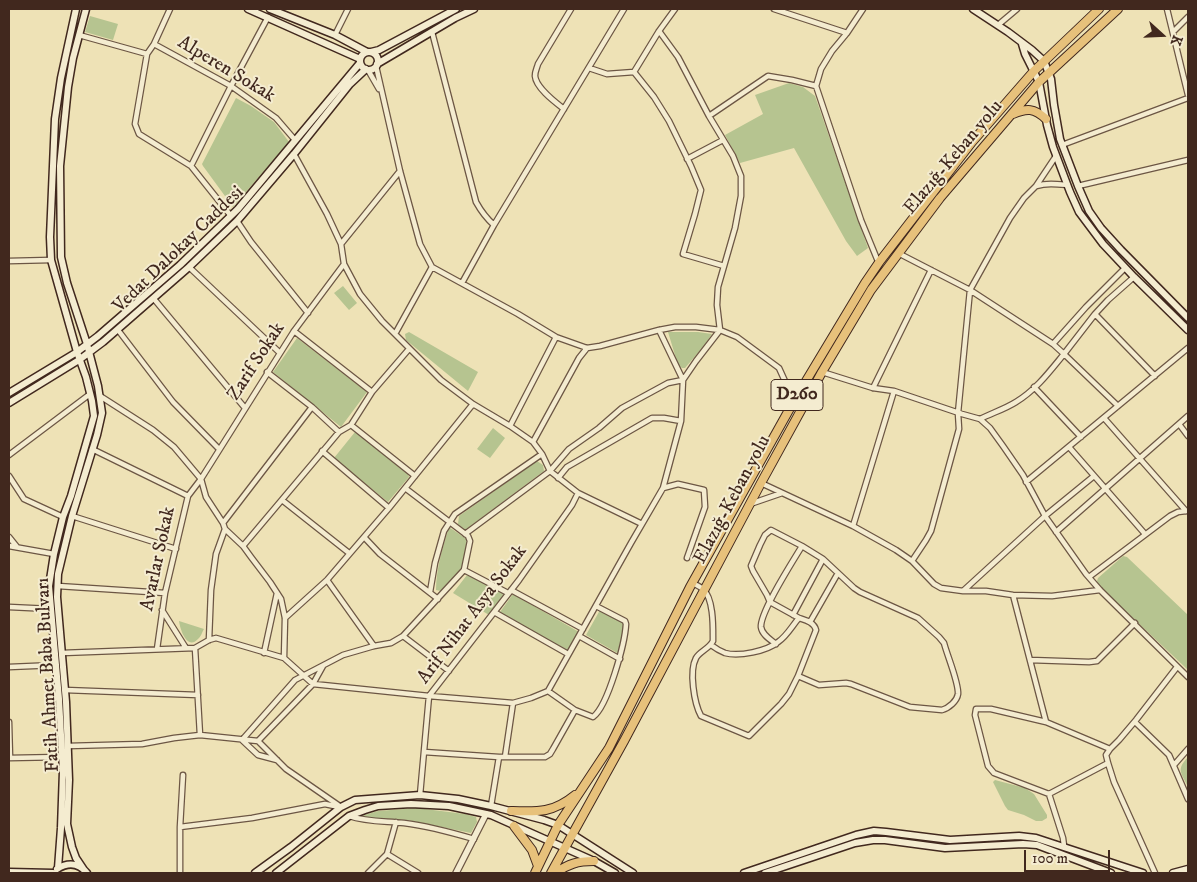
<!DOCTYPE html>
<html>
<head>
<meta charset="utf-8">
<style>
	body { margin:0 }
	#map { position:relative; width:1197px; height:882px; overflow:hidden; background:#eee2b6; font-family:"IM FELL DW Pica",serif }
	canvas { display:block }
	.frame { position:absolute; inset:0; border:10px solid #41281e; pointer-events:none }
	.north { position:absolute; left:1137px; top:10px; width:50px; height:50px; -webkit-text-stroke:4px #f4ecd0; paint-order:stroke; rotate:110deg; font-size:14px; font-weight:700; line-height:20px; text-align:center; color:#41281e }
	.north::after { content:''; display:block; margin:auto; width:18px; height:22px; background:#41281e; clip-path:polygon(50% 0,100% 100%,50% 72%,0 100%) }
	.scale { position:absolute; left:1024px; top:850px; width:86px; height:22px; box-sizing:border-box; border:2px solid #41281e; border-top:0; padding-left:6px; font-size:15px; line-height:18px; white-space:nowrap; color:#41281e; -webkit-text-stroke:4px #f4ecd0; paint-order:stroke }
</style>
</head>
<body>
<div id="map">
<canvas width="1197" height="882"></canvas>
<div class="frame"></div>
<div class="north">K</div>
<div class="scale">100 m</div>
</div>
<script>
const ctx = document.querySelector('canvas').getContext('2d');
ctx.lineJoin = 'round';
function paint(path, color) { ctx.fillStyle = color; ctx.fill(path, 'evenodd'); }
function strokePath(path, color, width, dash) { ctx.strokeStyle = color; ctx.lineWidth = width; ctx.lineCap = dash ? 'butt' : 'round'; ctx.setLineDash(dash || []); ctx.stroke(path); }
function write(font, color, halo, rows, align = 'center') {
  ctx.font = font + ' "IM FELL DW Pica",serif'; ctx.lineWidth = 4; ctx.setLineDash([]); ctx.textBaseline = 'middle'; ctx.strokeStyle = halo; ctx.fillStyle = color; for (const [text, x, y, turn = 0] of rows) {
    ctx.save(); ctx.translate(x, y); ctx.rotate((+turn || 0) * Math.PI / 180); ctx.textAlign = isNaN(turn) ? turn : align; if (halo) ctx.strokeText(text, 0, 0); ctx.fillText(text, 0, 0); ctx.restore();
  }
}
paint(new Path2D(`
	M90 16 118 24 113 40 85 32Z
	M789 83 803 87 815 96 868 248 857 256 846 241 794 148 740 163 725 135 763 114 755 95Z
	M236 98 251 106 274 122 289 142 233 207 203 166 202 164Z
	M343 286 357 303 349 310 334 293Z
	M409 332 478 372 468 391 406 340 405 334Z
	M668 332H698L712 334 703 347 685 368H682L678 365Z
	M297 338 367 392 341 427 273 372Z
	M493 428 505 438 490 458 477 449Z
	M355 432 408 474 409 477 388 502 334 458Z
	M537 461 543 465 544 471 465 530 458 524 459 516Z
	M449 527 468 540 461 570 441 591 436 590C436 568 443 547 449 527Z
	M1123 556 1127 557 1188 615V670L1099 586 1097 581 1098 578Z
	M467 575 501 592 504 595 503 598 489 615 453 593Z
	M513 594 579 632 568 651 500 612Z
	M600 610 625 624 619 654 586 635Z
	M179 621 204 629C202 632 201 637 198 639 187 651 180 629 179 621Z
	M1188 757V787C1181 772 1176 770 1188 757Z
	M995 780 1025 788 1034 794 1047 815V818L1042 821H1036L1024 815 1008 810 1005 806 993 782Z
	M417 808 465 814 476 817 477 822 471 833 407 820 358 817 378 811Z`), '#b6c490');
const minor = new Path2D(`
	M774 9 847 33
	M863 9 847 33 832 51 821 69 816 86 861 220 877 259 880 261
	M1167 9 1188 95
	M998 25 1017 9
	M432 32 476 202C481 211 486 218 494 225
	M1173 32 1188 17
	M79 35 147 54 154 44 231 86 276 118 295 140
	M335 35 348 9
	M154 44 170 9
	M147 54 135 124 139 134 191 166 231 216
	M376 66 400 171 420 244 432 267 518 314 556 337 587 348 600 346 659 330 675 327H696L720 330 737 337 779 368 794 401
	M589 68 607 74 634 72 654 97 669 121 691 166 701 190 695 214 683 254 724 266
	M368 70 379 89
	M634 72 659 31 675 9
	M564 109C555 102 536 88 535 76 535 71 537 68 538 64L571 9
	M709 116 768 76 792 80 816 86
	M1062 145 1188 98
	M294 154 327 214 341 244 344 264 360 294 382 321 441 380 473 404 510 426 533 442 542 454 550 471 578 493 642 524
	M1056 156 1036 186C1047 183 1056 184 1067 185
	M687 159 723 140
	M191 166 231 86 268 17
	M1078 186 1188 160
	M237 221 251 242 308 313
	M341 244 400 171
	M898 253 970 290 1053 344 1064 354C1050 371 1036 390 1016 402 1005 409 992 413 980 419
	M9 261 51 260
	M189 267 280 353
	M462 283 494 225 624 9
	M154 299 245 408
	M1095 314 1155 376
	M118 330 173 402 219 449
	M659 330 683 380 681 421 663 488
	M294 331 372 392
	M395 334 432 267
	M1053 344 1086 307 1125 268
	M267 372 312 407 339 432
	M822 372 873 388 894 391 962 414 980 419 990 428 1003 446 1023 475 1045 516 1086 574 1100 590 1188 677
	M1034 387 1081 437
	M873 388 931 270
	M100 396 153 430 174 447 201 479 206 497 223 523 225 529 243 546 251 557 270 582 281 599 285 618 284 658 313 684 429 696 513 703 531 698 548 691 575 710 593 717C608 706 625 643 626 624L625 621 596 606
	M1118 406 1064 354 1095 314 1108 300 1134 277
	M1104 418 1186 511
	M1179 424 1188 436
	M351 425 415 476
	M510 426 556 337
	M533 442 579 358 587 348
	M1069 447 1145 534
	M92 449 188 496
	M322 451 389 508
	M9 455 90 394
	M9 476 24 499 63 517
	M558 478 567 467 652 418H664L681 421
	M1026 482 1188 348
	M761 483 853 526 896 550 912 561 934 584 941 588 963 591 1045 516 1094 476
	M405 488 468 536 470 541 464 570 508 593
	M282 500 349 553
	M750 504 782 493
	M72 516 176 549
	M223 523 312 407
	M853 526 894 391
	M1056 532 1188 416
	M465 534 550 471 569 449 599 428 622 408 668 383 683 380 696 361 720 330 717 305 718 287 735 228 741 196V176L733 156 709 116 678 57 659 31
	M9 537 17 547
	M364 537 380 554 438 599
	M9 546 54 554
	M243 546 339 432 351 425 372 392 409 349
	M912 561 926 540 931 531 959 429 958 413 970 290 1010 218 1024 198 1036 186
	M1089 577 1170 516 1178 512 1186 511
	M327 580 374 646
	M693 583C696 585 701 587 703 589 714 599 713 628 713 641 709 649 700 651 696 658 689 671 694 703 701 716L749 736 781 704 789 694 798 676 819 685 846 683 851 684 910 707 942 710C949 708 957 701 958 694 959 683 947 655 944 643L939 637 918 618 860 592 854 588 823 559 802 546 771 530 765 535 760 545 751 566 753 571 767 595 770 602 799 618
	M58 586 165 593
	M511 590 583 629
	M963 591H986L1013 595 1052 596 1100 590
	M430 592 435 563 444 531 455 514 542 454
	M1013 595 1046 722
	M9 607 51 609
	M162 610 186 648
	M494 612 568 654
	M793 615 823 559
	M285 618 327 580 389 508 473 404
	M810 622 838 573
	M403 636 449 671
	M579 636 620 659
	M209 640 211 590 216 554 225 529
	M776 644C771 640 762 635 761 627 760 612 793 561 802 546
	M711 645C715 648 720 651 725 653 739 657 767 651 778 642 787 636 792 626 799 618 805 620 814 622 816 630L798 676
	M195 648 200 735
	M157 649 165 593 188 496 201 479 294 331 344 264
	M62 653 195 648 209 640 216 638 284 658
	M264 653 277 593
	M1030 660 1089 662 1097 661 1135 623
	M9 667 56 665
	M65 690 198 695
	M548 691 631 543 663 488 678 484 704 490 705 507 687 558
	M9 722 10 758
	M1135 722 1169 755 1188 799
	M242 740 295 680 343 655 374 646 391 643 403 636 464 570
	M242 740 258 755 277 760
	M258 741 313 684 323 666
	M68 746 142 744 174 738 200 735 258 741 286 769 341 807
	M424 752 499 757H545L550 754 553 749 575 710
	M505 757 513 703
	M9 758 62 757
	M1174 765 1188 749
	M1049 794 994 773 988 766 975 715 976 709H991L1046 722 1110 749
	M420 795 429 696 519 580 572 505 578 493
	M491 806 499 757
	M349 816C367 822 386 821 404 823 428 826 450 832 474 839
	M180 827 252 818 325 804 339 807
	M1064 846 1063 838 1049 794 1108 763
	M387 854 418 873
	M180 873V827L183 775
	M368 873 387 854 396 822
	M1155 873 1114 782 1108 763 1106 755 1110 749 1119 740 1136 720 1177 667`);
const tertiary = new Path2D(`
	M456 873 486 814`);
const secondary = new Path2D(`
	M248 9 360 59
	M270 9 335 35 367 52
	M973 9 1008 32 1032 50 1044 61 1051 79 1054 105 1060 139 1078 186 1089 211 1101 228 1121 250 1188 318
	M1022 44 1025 54 1039 82 1047 125 1053 147 1070 192 1079 212 1103 244 1134 277 1188 330
	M371 52 379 50 456 9
	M360 61a9 9 0 1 1 18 0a9 9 0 1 1-18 0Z
	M377 64 455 18 474 9
	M9 393 77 352 98 336 180 265 238 209 360 63
	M9 403 79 360 103 342 189 267 237 221 294 154 350 84 366 69
	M58 868 61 828 63 771 59 699 49 586 54 554 63 517 71 496 94 416 92 401 86 377 77 352 51 260 50 237 55 119 61 78 76 9
	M57 869C68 862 79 863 87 873
	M84 870 76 858 72 847 67 824 69 780 66 702 57 597 58 574 72 516 97 435 102 413 98 386 87 344 67 283 61 257 60 166 68 87 73 58 86 9
	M9 872 53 873
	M255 873 291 847 341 807 355 800 420 795 458 799 491 806 544 820 558 825 633 873
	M276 873 349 816 365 810 378 806 411 804 449 806 491 815 594 861 615 873
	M744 873 856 835 874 831 886 832 950 840 1019 836 1036 838 1143 873
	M765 873 855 843 873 840H885L945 848 1023 844 1037 845 1111 873
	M1173 873 1188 869`);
const trunk = new Path2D(`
	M1013 114C1027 108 1034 108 1046 119
	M511 811C538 812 553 813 575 795
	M514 826 532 850 538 866
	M535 873 558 825 609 748 690 587 794 401 865 283 880 261 972 142 1034 71 1099 9
	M551 873 624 741 761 483 822 372 871 290 940 198 1039 82 1118 9
	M555 873C569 864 577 861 594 861`);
strokePath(minor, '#6c5644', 7);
strokePath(tertiary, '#6c5644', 8);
strokePath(secondary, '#41281e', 9);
strokePath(trunk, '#41281e', 10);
strokePath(minor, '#f4ecd0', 4.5);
strokePath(tertiary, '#f4ecd0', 5.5);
strokePath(secondary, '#f4ecd0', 6);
strokePath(trunk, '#e7c17b', 8);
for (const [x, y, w] of [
	[797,395,52]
]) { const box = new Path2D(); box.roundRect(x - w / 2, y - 15.5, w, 31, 4); ctx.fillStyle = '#f4ecd0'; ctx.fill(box); strokePath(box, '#41281e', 1); }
write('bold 18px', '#41281e', null, [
	["D260",797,395]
]);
write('19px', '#41281e', '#f4ecd0', [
	["Alperen Sokak",226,70,31],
	["Elazığ-Keban yolu",954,158,-50],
	["Vedat Dalokay Caddesi",179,250,-44],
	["Zarif Sokak",257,362,-57],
	["Elazığ-Keban yolu",733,500,-62],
	["Avarlar Sokak",159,559,-78],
	["Arif Nihat Asya Sokak",473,615,-53],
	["Fatih Ahmet Baba Bulvarı",49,675,-93]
]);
</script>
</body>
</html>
